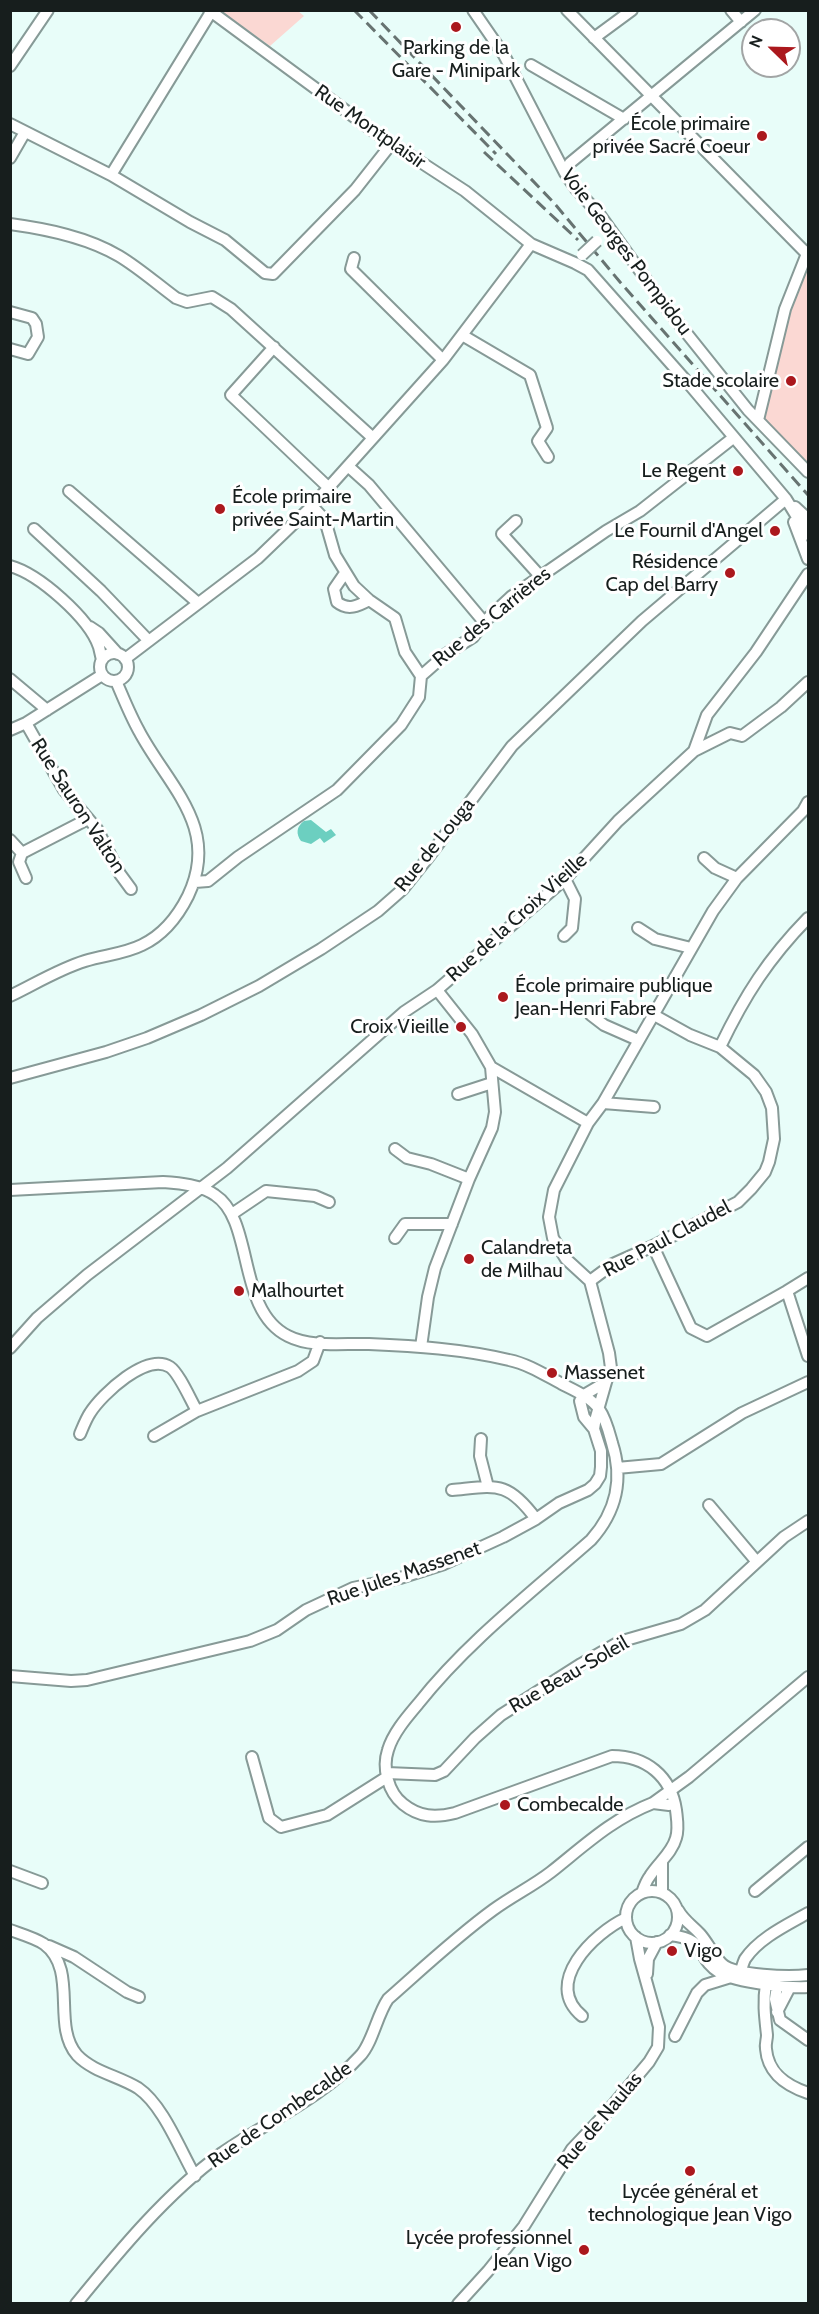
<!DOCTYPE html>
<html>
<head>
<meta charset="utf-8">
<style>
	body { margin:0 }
	#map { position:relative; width:819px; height:2314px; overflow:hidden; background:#e8fdf9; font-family:Cabin,sans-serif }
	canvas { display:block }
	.frame { position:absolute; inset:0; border:12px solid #171e1d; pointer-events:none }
	.north { position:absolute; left:741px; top:18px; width:60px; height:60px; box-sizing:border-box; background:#fff; border:2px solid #a2a5a5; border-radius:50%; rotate:293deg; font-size:16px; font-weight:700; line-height:24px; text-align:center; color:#171e1d }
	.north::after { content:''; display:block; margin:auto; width:21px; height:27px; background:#ab181d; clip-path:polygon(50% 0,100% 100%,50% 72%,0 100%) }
</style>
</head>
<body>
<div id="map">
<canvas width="819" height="2314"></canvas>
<div class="frame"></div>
<div class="north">N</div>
</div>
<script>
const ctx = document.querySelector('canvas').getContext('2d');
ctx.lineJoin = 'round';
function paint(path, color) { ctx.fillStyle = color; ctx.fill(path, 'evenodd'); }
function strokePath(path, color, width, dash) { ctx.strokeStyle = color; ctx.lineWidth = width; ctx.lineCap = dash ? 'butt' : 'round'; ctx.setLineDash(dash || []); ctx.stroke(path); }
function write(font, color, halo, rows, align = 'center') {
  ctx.font = font + ' Cabin,sans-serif'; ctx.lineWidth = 6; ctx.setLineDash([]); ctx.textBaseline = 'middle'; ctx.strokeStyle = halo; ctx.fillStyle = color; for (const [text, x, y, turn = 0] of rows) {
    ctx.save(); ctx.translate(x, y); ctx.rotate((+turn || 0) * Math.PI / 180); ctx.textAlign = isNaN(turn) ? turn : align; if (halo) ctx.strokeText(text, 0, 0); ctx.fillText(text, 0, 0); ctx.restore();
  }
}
paint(new Path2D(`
	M221 11H298L304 16 270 46Z
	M808 269V465L766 422 765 417 780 346 804 271Z`), '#fbd8d3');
paint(new Path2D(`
	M311 820 326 832 331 829 336 835 324 843 320 838 311 844 301 841C296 834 296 827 304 821Z`), '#6ccfc0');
const minor = new Path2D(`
	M209 10 376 133 465 191 531 244 575 263 588 270 689 384 786 499 808 535
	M473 10 504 55 565 173 576 189 600 215 668 310 748 410 808 472
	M567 10 808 255
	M731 10 741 22
	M594 38 632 10
	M531 65 624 119
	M10 66 48 10
	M10 124 111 175 190 222 225 240 265 273 273 274 355 190 392 143
	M10 158 25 132
	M565 173 570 163 755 10
	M111 175 211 12
	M10 224C47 229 87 237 119 256 139 268 157 284 176 298L187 302 212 297 231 309 373 438
	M354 258 351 269 443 360
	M10 312 32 318 36 324 38 337 28 354 10 349
	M462 335 530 375 547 428 538 441 548 457
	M274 347 231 395 329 488
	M758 420 785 309 808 251
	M349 467 369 485 484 622
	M69 491 198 603
	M312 506 325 520 335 555 354 586 369 600 395 618 405 652 421 676
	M795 507 808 519
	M516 521 502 534 540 576
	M794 522 808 559
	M34 529 101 591 148 640
	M10 566C39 574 89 618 99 647 100 651 101 656 102 660
	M345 573 334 589 337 602C348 611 358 606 369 600
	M90 627 99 633 118 654
	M100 667a14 14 0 1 1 28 0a14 14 0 1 1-28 0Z
	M125 659 258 558 312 506 443 360 531 244
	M10 679 47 710
	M26 723 64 790 97 829 120 874 131 889
	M10 730 26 723 102 675
	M694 751 730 733 742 736 781 707 808 682
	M10 840 22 853
	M22 853 88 819
	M22 853 19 862 26 878
	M704 858 715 868 737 878
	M195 882 208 881 238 857 337 790 401 725 419 697 421 676 446 654 473 637 484 622 512 596 606 531 640 511 733 438
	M638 928 655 939 691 948
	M564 936 572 928 575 899 565 879
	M10 996C35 984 59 969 85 961 104 955 124 954 142 945 163 935 178 916 188 896 221 827 168 786 139 731 130 715 123 697 116 681
	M591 1015 604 1025 638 1040
	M720 1047C745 995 768 959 808 918
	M491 1067 588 1123
	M10 1078 106 1052 147 1038 201 1015 259 986 321 949 378 911 403 889 427 859 512 746 642 621 786 499
	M458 1094 492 1083
	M603 1103 654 1107
	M395 1149 407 1158 431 1164 469 1179
	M10 1190 163 1182C180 1183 201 1185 215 1195 255 1221 236 1310 288 1336 311 1348 344 1343 369 1344 415 1346 463 1349 509 1360 528 1364 545 1375 562 1384 576 1391 590 1397 599 1409 606 1419 609 1432 612 1443 624 1480 616 1512 591 1540 532 1592 467 1642 418 1704 407 1717 393 1733 388 1750 382 1768 388 1792 403 1804 419 1817 435 1818 455 1813L612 1756C646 1756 671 1776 676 1810 677 1819 679 1829 676 1838 672 1853 658 1863 650 1876 646 1881 644 1887 642 1893
	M232 1214 266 1191 315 1196 329 1202
	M395 1238 405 1224H452
	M653 1246 691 1328 707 1336 787 1291
	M808 1278 787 1291 808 1356
	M590 1281 613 1264 653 1246 738 1202 751 1189 765 1172 769 1162 774 1139 772 1108 766 1092 754 1075 720 1047 690 1035 654 1015
	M421 1347 428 1297 435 1268 469 1179 492 1128 495 1112 491 1067 472 1034 437 990
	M10 1348 37 1318 87 1275 227 1168 404 1012 437 990 565 879 618 821 694 751 707 715 756 652 808 574
	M606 1382 611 1368 609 1353 590 1281 566 1259 553 1238 549 1217 554 1190 588 1123 603 1103 713 911 737 878 803 811 808 802
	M606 1382 596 1417 594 1429 584 1417 580 1401 584 1395Z
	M80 1434C83 1427 86 1419 90 1413 102 1394 147 1352 170 1367 179 1373 191 1401 197 1411
	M154 1436 197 1411 298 1371 313 1361 320 1342
	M481 1439 480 1456 488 1487
	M617 1468 661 1464 742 1413 808 1382
	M452 1490C496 1486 507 1480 536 1519
	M709 1505 757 1562
	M10 1676 71 1681 87 1680 250 1641 277 1630 306 1610 353 1588 400 1578 444 1564 503 1537 536 1519 559 1503 588 1490 595 1484 600 1476 601 1467V1451L594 1429
	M252 1757 269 1818 281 1827 327 1815 387 1777
	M387 1773 435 1775 444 1771 475 1738 501 1715 581 1664 619 1642 681 1624 705 1610 784 1537 808 1521
	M669 1805 653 1803 689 1777 808 1677
	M662 1861V1893
	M10 1871 42 1883
	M755 1891 808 1847
	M626 1917a26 26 0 1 1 52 0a26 26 0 1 1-52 0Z
	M678 1910C684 1921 692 1925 700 1934 708 1943 713 1955 722 1964 735 1976 790 1977 808 1975
	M10 1930C21 1934 35 1938 44 1944 79 1970 51 2025 77 2055 93 2072 119 2076 138 2088 163 2105 180 2150 195 2176
	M670 1935C709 1939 695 1958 720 1973 738 1983 788 1988 808 1987
	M49 1946 74 1957 127 1992 139 1997
	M647 1974 648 1959 657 1942
	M739 1978C741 1972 742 1965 745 1959 759 1938 787 1925 808 1913
	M766 1984C763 2002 765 2017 767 2035 767 2040 765 2044 766 2049 768 2074 787 2086 808 2093
	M777 1986 775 1999 780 2020 808 2040
	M777 2012 790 1987
	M582 2016C542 1983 594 1933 626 1918
	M675 2036 697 1993 705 1985 731 1977
	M76 2304C120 2250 166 2194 222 2153 268 2121 322 2098 360 2056 372 2044 377 2015 388 1999 422 1969 456 1937 493 1910 512 1896 533 1886 551 1872 585 1845 612 1819 653 1803
	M458 2304 488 2271 524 2226 572 2149 607 2112 649 2062 658 2047 659 2027 640 1959 636 1937`);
strokePath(minor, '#879a97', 14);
strokePath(minor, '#fff', 10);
strokePath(new Path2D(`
	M354 10 496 154
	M369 10 555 204 620 282 808 495
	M484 152 578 240`), '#677371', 3, [12, 6]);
const minorBridge = new Path2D(`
	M582 255 597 241`);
strokePath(minorBridge, '#879a97', 14, []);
strokePath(minorBridge, '#fff', 10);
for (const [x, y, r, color] of [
	[456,27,6,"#ab181d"],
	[762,136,6,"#ab181d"],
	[791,381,6,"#ab181d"],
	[738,471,6,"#ab181d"],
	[220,509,6,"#ab181d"],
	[775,531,6,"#ab181d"],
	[730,573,6,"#ab181d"],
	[503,997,6,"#ab181d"],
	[461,1027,6,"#ab181d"],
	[469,1259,6,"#ab181d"],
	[239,1291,6,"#ab181d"],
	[552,1373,6,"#ab181d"],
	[505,1805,6,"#ab181d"],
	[672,1951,6,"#ab181d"],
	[690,2171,6,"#ab181d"],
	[584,2250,6,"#ab181d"]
]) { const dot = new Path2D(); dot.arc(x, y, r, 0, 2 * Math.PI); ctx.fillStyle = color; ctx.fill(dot); strokePath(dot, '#fff', 2); }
write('20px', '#171e1d', '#fff', [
	["Parking de la",456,48,"center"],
	["Gare - Minipark",456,71,"center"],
	["École primaire",750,124],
	["privée Sacré Coeur",750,147],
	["Stade scolaire",779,381],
	["Le Regent",726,471],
	["École primaire",232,497,"left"],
	["privée Saint-Martin",232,520,"left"],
	["Le Fournil d'Angel",763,531],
	["Résidence",718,562],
	["Cap del Barry",718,585],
	["École primaire publique",515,986,"left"],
	["Jean-Henri Fabre",515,1009,"left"],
	["Croix Vieille",449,1027],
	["Calandreta",481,1248,"left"],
	["de Milhau",481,1271,"left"],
	["Malhourtet",251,1291,"left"],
	["Massenet",564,1373,"left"],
	["Combecalde",517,1805,"left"],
	["Vigo",684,1951,"left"],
	["Lycée général et",690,2192,"center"],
	["technologique Jean Vigo",690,2215,"center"],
	["Lycée professionnel",572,2238],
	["Jean Vigo",572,2261]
], 'right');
write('20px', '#171e1d', '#fff', [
	["Rue Montplaisir",370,127,35],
	["Voie Georges Pompidou",626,252,53],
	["Rue des Carrières",492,617,-39],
	["Rue Sauron Valton",78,806,57],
	["Rue de Louga",435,845,-51],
	["Rue de la Croix Vieille",517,918,-42],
	["Rue Paul Claudel",667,1239,-28],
	["Rue Jules Massenet",404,1574,-19],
	["Rue Beau-Soleil",569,1675,-30],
	["Rue de Combecalde",280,2115,-35],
	["Rue de Naulas",600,2121,-50]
]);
</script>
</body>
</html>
